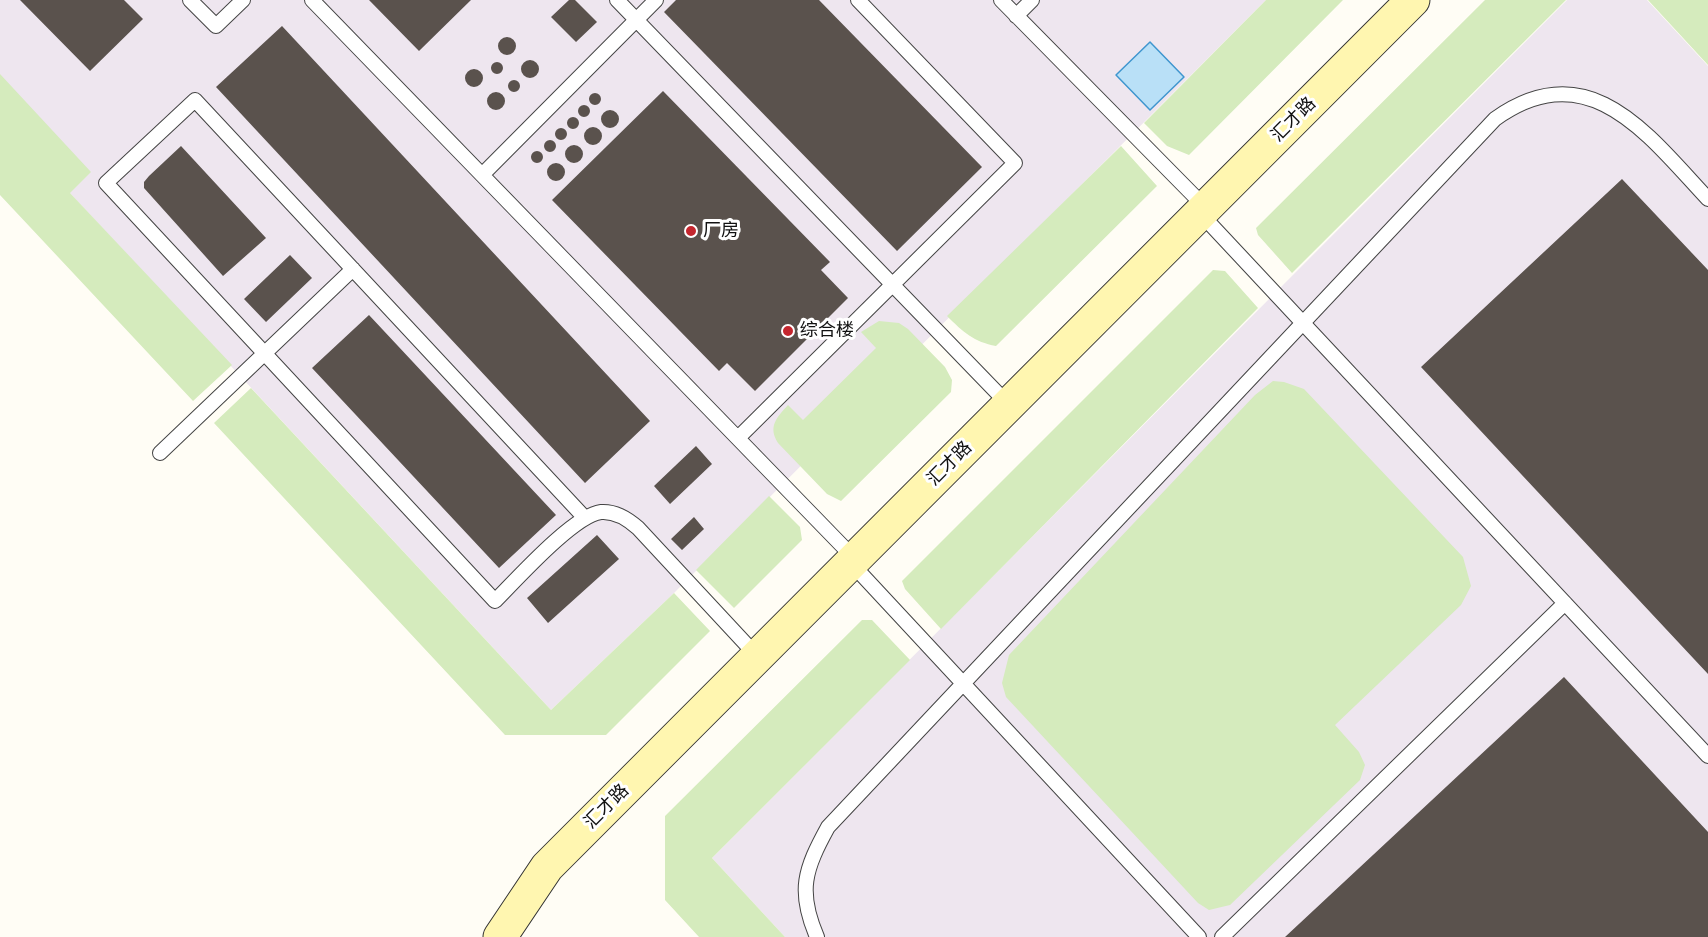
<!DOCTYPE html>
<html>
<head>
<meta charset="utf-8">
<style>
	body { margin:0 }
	canvas { display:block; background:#fffdf5 }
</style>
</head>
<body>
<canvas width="1708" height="937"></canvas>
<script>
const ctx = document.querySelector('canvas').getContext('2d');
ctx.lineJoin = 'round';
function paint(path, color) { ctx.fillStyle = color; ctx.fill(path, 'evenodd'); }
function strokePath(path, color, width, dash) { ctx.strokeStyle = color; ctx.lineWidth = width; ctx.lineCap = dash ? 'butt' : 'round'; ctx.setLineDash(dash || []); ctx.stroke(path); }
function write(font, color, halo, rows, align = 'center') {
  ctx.font = font + ' "Times New Roman","Noto Sans SC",serif'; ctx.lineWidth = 6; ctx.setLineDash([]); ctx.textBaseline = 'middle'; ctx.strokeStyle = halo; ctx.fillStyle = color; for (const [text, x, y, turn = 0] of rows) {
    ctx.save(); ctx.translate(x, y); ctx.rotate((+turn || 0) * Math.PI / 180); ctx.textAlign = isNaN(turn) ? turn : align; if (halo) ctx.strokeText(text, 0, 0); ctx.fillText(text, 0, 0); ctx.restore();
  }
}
paint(new Path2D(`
	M0 0H1266L674 593 551 710 0 118Z
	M1567 0H1647L1708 66V937H785L712 858Z`), '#eee6ef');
paint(new Path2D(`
	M1266 0H1343L1189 155 1167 146 1144 123Z
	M1485 0H1566L1292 273 1258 235 1256 228Z
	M1648 0H1708V65Z
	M0 74 91 172 70 193 232 365 193 401 0 195Z
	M1121 146 1157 186 996 346C974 342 963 332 947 316Z
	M1213 270 1225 271 1258 308 941 629 905 589 902 581Z
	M879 321 899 323 908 329 945 367 952 380 951 392 841 501 827 494 778 443C768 427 776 418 788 405L803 420 876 348 861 332Z
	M1273 381 1284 382 1304 389 1463 557 1471 586 1461 605 1335 725 1359 752 1365 765 1360 780 1230 905 1209 910 1198 903 1006 697 1002 683 1009 655 1255 395Z
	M251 388 551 710 674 593 710 631 606 735H505L214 423Z
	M769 496 800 527 802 540 734 608 696 570Z
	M862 620H872L910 660 712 858 785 937H699L665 900V816Z`), '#d5ebbd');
const water = new Path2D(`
	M1150 42 1184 77 1150 110 1116 75Z`);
paint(water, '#b9e0f7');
strokePath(water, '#3f96cf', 1.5);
paint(new Path2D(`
	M20 0H124L143 19 90 71Z
	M369 0H471L419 51Z
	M569 0H575L597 22 576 42 551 17Z
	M676 0H819L982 167 897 251 664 12Z
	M282 26 650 421 585 483 216 87Z
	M498 46a9 9 0 1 1 18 0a9 9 0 1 1-18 0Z
	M521 69a9 9 0 1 1 18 0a9 9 0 1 1-18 0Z
	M491 68a6 6 0 1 1 12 0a6 6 0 1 1-12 0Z
	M465 78a9 9 0 1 1 18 0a9 9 0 1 1-18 0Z
	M508 86a6 6 0 1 1 12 0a6 6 0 1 1-12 0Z
	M663 91 830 262 821 270 848 298 755 391 727 363 719 371 552 200Z
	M487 101a9 9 0 1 1 18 0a9 9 0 1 1-18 0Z
	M589 99a6 6 0 1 1 12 0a6 6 0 1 1-12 0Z
	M578 111a6 6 0 1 1 12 0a6 6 0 1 1-12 0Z
	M601 119a9 9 0 1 1 18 0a9 9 0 1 1-18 0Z
	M567 123a6 6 0 1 1 12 0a6 6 0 1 1-12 0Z
	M584 136a9 9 0 1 1 18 0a9 9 0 1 1-18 0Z
	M555 134a6 6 0 1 1 12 0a6 6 0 1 1-12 0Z
	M544 146a6 6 0 1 1 12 0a6 6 0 1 1-12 0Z
	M565 154a9 9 0 1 1 18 0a9 9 0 1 1-18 0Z
	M181 146 266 238 223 276 144 188V182L149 176Z
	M531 157a6 6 0 1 1 12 0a6 6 0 1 1-12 0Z
	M547 172a9 9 0 1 1 18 0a9 9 0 1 1-18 0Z
	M1622 179 1708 270V674L1421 367Z
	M290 255 312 278 266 322 244 299Z
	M369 315 556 515 499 568 312 368Z
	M696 446 712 464 670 504 654 486Z
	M694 517 704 529 682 550 671 539Z
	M597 535 619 559 548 623 527 598Z
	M1564 677 1708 832V937H1285Z`), '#5a524d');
const lane = new Path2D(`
	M190 0 216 26 243 0
	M312 0 855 559
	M617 0 1009 405
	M1001 0 1206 208
	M1016 16 1032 0
	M482 175 656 0
	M1200 213 1708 756
	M738 438 1015 163 858 0
	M160 453 353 269
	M584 517 195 100 106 183 495 601C516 580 574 515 601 512 615 511 628 519 638 528L757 656
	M851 563 1199 937
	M817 937C797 891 805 869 828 827L1495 119C1589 52 1648 135 1708 199
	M1222 937 1565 603`);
const secondary = new Path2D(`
	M500 937 547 867 1413 0`);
strokePath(lane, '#444', 16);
strokePath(secondary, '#333', 35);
strokePath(lane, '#fff', 14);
strokePath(secondary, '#fff6b0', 33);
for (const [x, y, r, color] of [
	[691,231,6,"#c4262e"],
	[788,331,6,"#c4262e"]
]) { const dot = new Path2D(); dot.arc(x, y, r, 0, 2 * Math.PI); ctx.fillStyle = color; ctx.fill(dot); strokePath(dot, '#fff', 2); }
write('18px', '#111', '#fff', [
	["汇才路",1294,120,-45],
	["汇才路",950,464,-45],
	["汇才路",607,807,-45]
]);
write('18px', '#111', '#fff', [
	["厂房",703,231],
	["综合楼",800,331]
], 'left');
</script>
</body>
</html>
